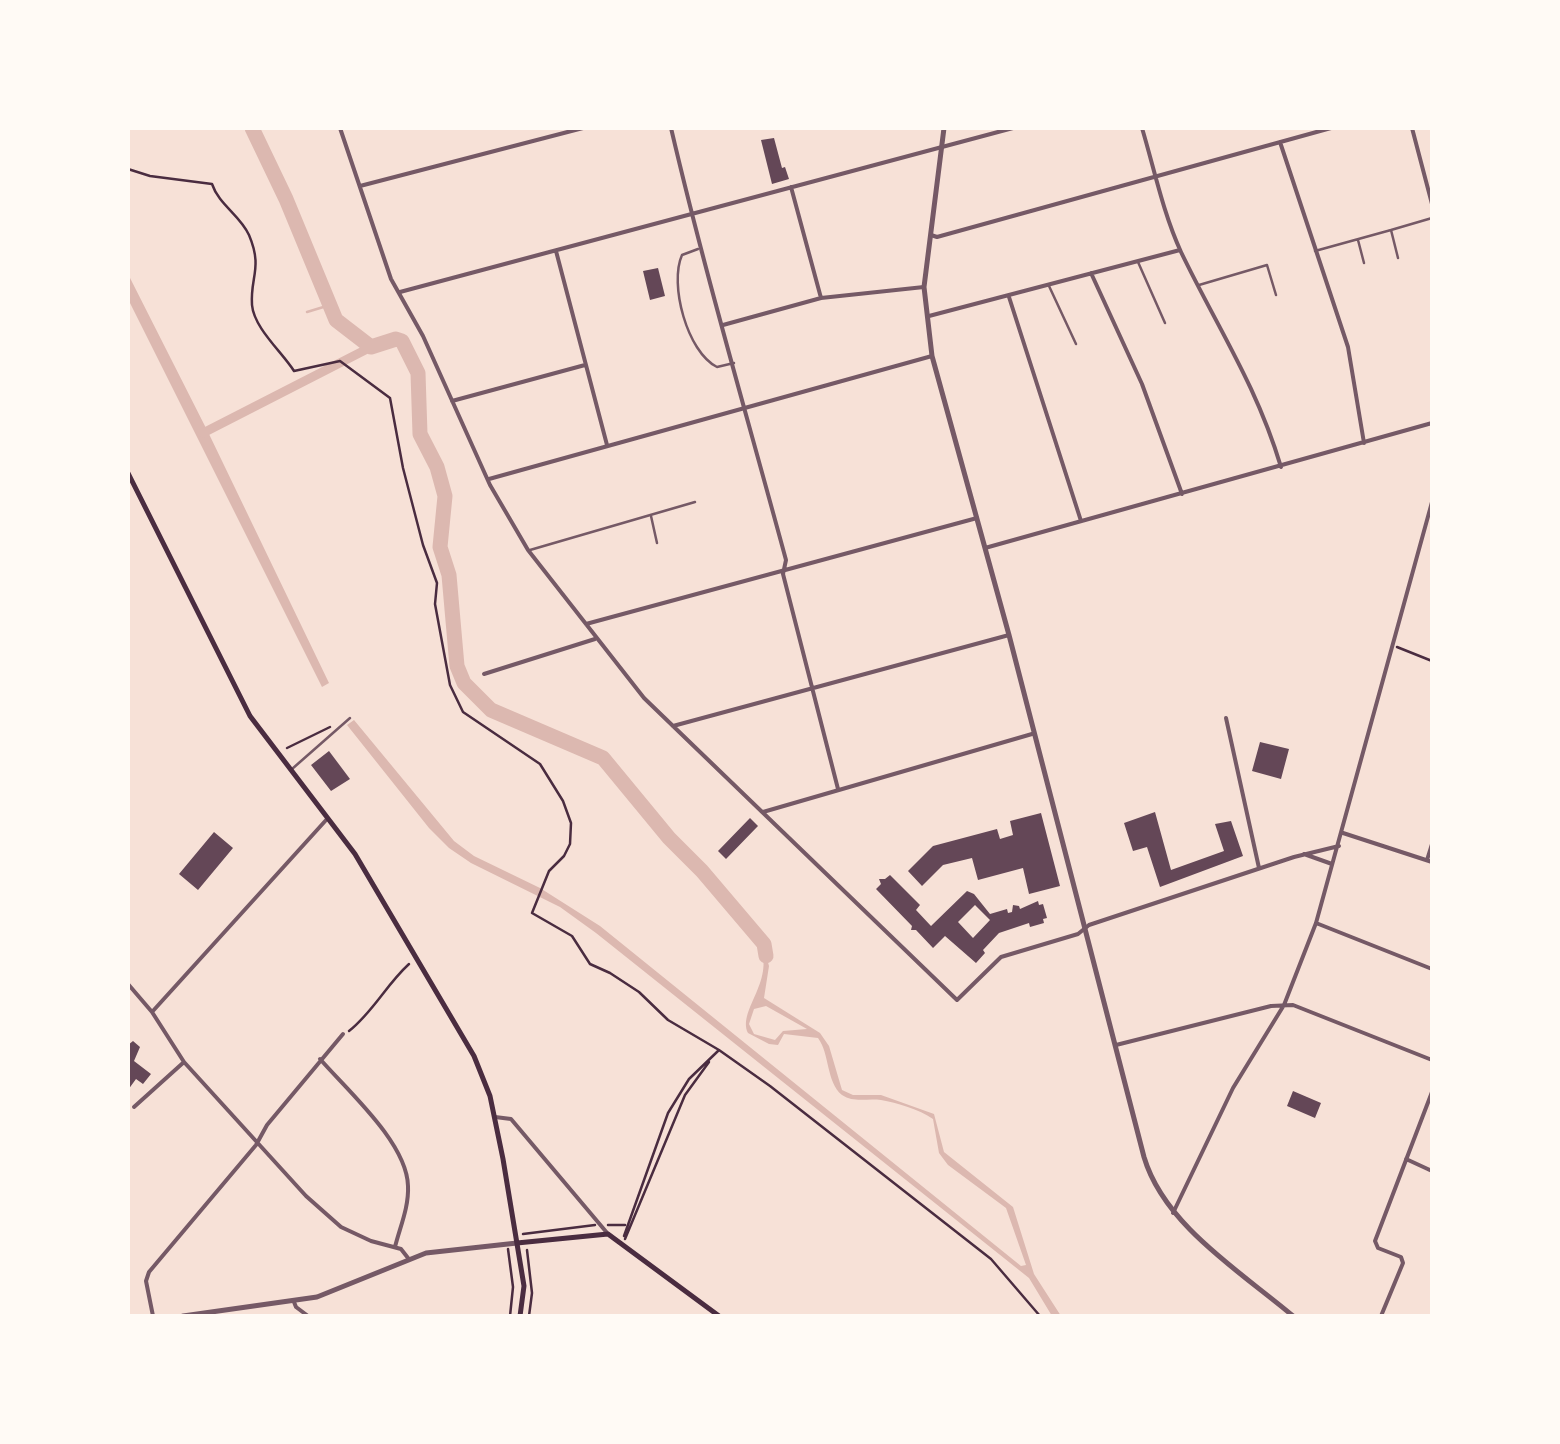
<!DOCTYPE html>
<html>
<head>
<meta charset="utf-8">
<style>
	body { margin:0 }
	#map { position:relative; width:1560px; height:1444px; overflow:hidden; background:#f7e1d7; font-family:"IBM Plex Sans",sans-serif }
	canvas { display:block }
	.frame { position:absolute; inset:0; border:130px solid #fffaf5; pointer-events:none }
</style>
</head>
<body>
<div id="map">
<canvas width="1560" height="1444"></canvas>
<div class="frame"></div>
</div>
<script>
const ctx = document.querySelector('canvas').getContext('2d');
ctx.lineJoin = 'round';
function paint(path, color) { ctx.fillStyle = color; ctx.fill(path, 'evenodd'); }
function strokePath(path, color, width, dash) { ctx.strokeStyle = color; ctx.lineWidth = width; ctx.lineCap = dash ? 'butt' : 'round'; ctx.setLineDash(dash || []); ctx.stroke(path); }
paint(new Path2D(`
	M128 274 209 434 329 683 322 687 130 303Z
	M354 720 454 841 474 856 540 888 600 926 1021 1266 1026 1265 1006 1208 948 1165 939 1153 933 1119C919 1109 897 1103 881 1100 867 1098 854 1103 842 1095 826 1082 830 1054 818 1038L784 1034 778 1045 769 1044 748 1033C737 1009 778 980 758 941L761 938 769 966 764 998 820 1033 829 1046 842 1090 853 1095H881L934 1114 944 1152 1013 1207 1034 1274 1061 1316H1052L1029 1278 596 933 560 907 471 863 449 848 429 828 347 725ZM766 1006 807 1029 783 1031 775 1040 754 1034 749 1024 754 1009Z`), '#dcb8b0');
strokePath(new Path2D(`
	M307 312 330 305`), '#dcb8b0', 2.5);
strokePath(new Path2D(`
	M203 433 371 347`), '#dcb8b0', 9);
strokePath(new Path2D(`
	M252 128 286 199 336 320 371 347 396 339 402 341 418 373 420 434 437 467 445 496 440 547 449 575 457 666 464 683 491 710 603 758 669 838 702 871 764 944 766 956`), '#dcb8b0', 15);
paint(new Path2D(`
	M774 138 782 168 785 167 789 179 772 184 761 140Z
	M658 268 665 296 650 300 643 271Z
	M1260 742 1289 749 1281 779 1252 771Z
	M329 751 350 779 331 791 311 765Z
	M1155 812 1171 870 1224 851 1215 824 1231 821 1243 856 1160 887 1147 847 1133 851 1124 823Z
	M1041 813 1060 886 1029 894 1023 868 978 880 972 858 943 865 922 886 908 871 933 846 997 829 1000 839 1013 835 1010 821Z
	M750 818 758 826 726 859 718 851Z
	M214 832 233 848 198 890 179 874Z
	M890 875 920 905 916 910 931 926 967 891 974 894 990 914 1007 909 1008 913 1012 912 1013 905 1019 906 1020 909 1038 901 1039 905 1043 904 1047 918 1043 919 1044 923 1030 927 1029 923 999 933 983 950 985 953 976 963 945 936 933 948 916 930H911L912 926 876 889 881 884 879 879H885ZM975 905 990 920 973 938 958 922Z
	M133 1041 140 1047 134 1061 151 1074 143 1084 136 1079 128 1090V1045Z
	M1293 1091 1321 1103 1315 1118 1287 1106Z`), '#644757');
strokePath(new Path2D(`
	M128 169 150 176 212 184C219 205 240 215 249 235 263 268 250 277 252 305 254 328 282 352 294 371L340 361 390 398 403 468 423 545 437 583 435 604 450 685 463 712 540 764 563 801 571 823 570 844 564 856 549 871 532 913 572 936 590 964 610 973 639 992 668 1020 719 1050 770 1086 991 1259 1040 1316
	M1397 647 1432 661
	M287 748 330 727
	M349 1031C373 1012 386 985 409 964
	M608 1225H625
	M523 1234 595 1225
	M624 1236 668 1113 689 1079 718 1051
	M625 1239 685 1095 709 1062
	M508 1249 513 1287 510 1316
	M527 1250 532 1293 529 1316`), '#4a2c40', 2.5);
strokePath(new Path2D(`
	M1358 240 1364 263
	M698 249 682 255C669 284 687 352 717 367L734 363
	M1315 251 1391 230
	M1398 258 1391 230 1432 218
	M1138 262 1165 323
	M1199 285 1267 265 1276 295
	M1049 286 1076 344
	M651 516 657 543
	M530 550 695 502
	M292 769 350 718`), '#755966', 2.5);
strokePath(new Path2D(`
	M340 128 391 279 423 336 490 485 528 550 644 698 957 1000 1001 957 1078 934 1089 925 1294 857 1339 846
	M671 128C705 273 747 416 786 560L783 574 838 789
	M1142 128C1154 168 1163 213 1181 252 1217 327 1256 384 1281 467
	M1412 128 1432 204
	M1280 142 1348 347 1364 443
	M360 186 583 128
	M791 187 821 298
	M931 235 937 237 1331 128
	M556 251 607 445
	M1091 273 1142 384 1182 494
	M400 292 1013 128
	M1009 297 1081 521
	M929 316 1180 250
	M723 325 821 298 924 287
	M452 401 585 365
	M489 479 932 356
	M985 548 1432 423
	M586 624 977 518
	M484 674 595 639
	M1226 718 1259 868
	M673 726 1009 635
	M763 812 1032 734
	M1343 833 1432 862
	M1304 854 1332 864
	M1427 860 1432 844
	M1316 923 1432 969
	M128 984 152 1012 184 1062 306 1196 341 1227 371 1241 401 1249 408 1258
	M152 1012 327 819
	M1116 1045 1271 1006 1293 1005 1432 1060
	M320 1059C348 1091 407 1143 408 1186 409 1207 400 1227 395 1247
	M134 1107 184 1062
	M495 1117 511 1119 608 1234
	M1406 1159 1432 1171
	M1173 1213 1233 1088 1284 1005 1316 923 1432 502
	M294 1302 296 1307 308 1316
	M153 1316 146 1281 149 1272 256 1145 267 1125 343 1034
	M1381 1316 1403 1263 1401 1257 1378 1248 1375 1241 1432 1092`), '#755966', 4);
strokePath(new Path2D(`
	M944 128 924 287 932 356 1009 635 1144 1157C1164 1225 1241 1272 1293 1316
	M183 1316 317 1297 426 1253 517 1243`), '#755966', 5);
strokePath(new Path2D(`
	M128 473 250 716 355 854 474 1056 490 1096 503 1159 524 1286 520 1316
	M517 1243 608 1234 719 1316`), '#4a2c40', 5);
</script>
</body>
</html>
